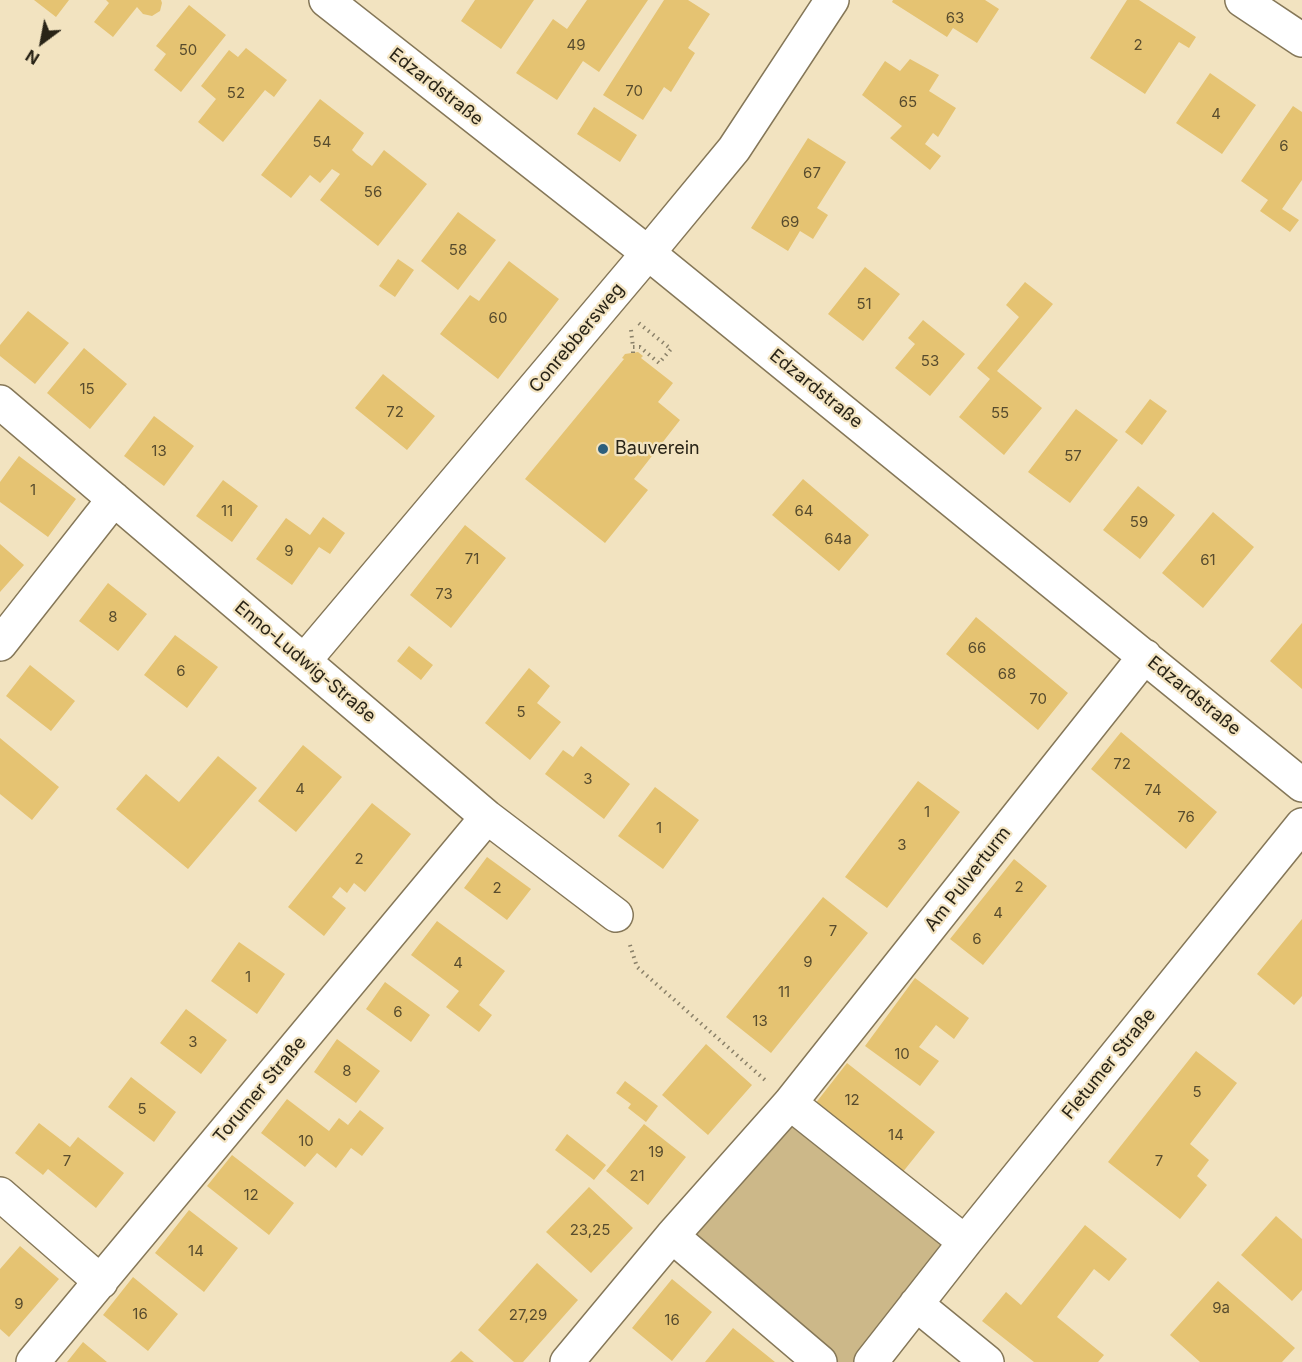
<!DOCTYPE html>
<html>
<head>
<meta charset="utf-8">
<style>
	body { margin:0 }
	#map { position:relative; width:1302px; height:1362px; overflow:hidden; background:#f2e3c0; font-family:Inter,sans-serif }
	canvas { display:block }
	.north { position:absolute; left:12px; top:12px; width:60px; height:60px; -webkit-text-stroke:4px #f2e3c0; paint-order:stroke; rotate:212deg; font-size:16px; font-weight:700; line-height:24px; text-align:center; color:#292417 }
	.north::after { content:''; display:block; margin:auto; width:21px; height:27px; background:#292417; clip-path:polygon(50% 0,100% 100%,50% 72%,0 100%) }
</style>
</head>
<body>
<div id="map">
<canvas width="1302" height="1362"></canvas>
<div class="north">N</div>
</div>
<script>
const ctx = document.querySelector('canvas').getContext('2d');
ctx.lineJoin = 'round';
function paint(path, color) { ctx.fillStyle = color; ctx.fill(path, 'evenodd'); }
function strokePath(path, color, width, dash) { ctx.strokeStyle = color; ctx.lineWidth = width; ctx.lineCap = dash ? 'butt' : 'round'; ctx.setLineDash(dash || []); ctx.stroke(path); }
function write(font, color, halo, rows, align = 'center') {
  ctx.font = font + ' Inter,sans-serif'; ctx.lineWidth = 4.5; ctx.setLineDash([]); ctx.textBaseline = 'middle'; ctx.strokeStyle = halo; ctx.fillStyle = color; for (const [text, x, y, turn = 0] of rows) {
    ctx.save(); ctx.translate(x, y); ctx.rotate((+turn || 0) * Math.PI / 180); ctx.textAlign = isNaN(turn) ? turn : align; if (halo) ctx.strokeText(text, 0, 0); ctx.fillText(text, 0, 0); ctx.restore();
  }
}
paint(new Path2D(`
	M790 1103 965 1242 871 1362H820L672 1236Z`), '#ccb889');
paint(new Path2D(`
	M34 0H69L56 17Z
	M106 0H161L162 3 160 11 152 16 143 14 137 7 113 37 94 22 109 3Z
	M475 0H534L501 49 461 21Z
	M587 0H648L599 72 583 61 557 100 516 73 553 19 567 29Z
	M664 0H688L710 14 688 48 695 53 671 92 664 87 643 120 603 95Z
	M893 0H985L999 9 977 43 953 28 947 37 892 2Z
	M1127 0H1139L1196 37 1189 48 1179 42 1145 94 1090 58Z
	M189 5 226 35 181 92 154 70 166 54 156 46Z
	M246 48 287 80 274 97 265 90 223 142 198 122 216 99 201 86 229 50 238 57Z
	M910 59 939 75 929 91 956 108 938 137 933 133 925 144 941 156 930 170 890 138 902 126 862 95 885 61 900 71Z
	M1210 73 1256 105 1222 154 1176 123Z
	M320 99 364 133 352 150 356 154 372 166 384 150 427 184 378 246 320 200 340 174 332 169 320 183 310 175 291 198 261 175Z
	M1293 106 1302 112V180L1282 209 1299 220 1290 232 1260 211 1268 200 1241 181Z
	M594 107 637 135 620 162 577 134Z
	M808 138 846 162 817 208 828 215 813 239 800 231 788 251 751 228Z
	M458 212 496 240 458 290 421 261Z
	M398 259 414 270 395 297 379 286Z
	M509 261 559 299 498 379 440 334 470 295 479 301Z
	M865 267 900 294 863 341 828 314Z
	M1025 282 1053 304 997 371 1042 408 1004 455 959 417 990 379 977 368 1019 317 1006 305Z
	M28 311 69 343 35 384 0 356V345Z
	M923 320 965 354 930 396 895 368 915 344 908 338Z
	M84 348 127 384 90 429 47 393Z
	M638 352 643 356 641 358 673 383 658 402 680 420 634 479 648 490 605 543 525 479 624 359 622 358 625 354Z
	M383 374 435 416 407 450 355 408Z
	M1150 399 1167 411 1142 445 1125 432Z
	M1076 409 1118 440 1070 503 1028 472Z
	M154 416 194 446 164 486 124 456Z
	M19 456 76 499 48 537 0 502V482Z
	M803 479 869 535 839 571 772 515Z
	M223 480 258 506 232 542 196 516Z
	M1138 486 1175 515 1140 559 1103 530Z
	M1213 512 1254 547 1203 608 1162 573Z
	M323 517 345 533 330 554 319 547 292 585 256 559 286 518 310 535Z
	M465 525 506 558 451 628 410 595Z
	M0 544 24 565 0 592Z
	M108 583 147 614 118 651 79 621Z
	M976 617 1068 693 1038 730 946 654Z
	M1302 623V689L1270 661Z
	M175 635 218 667 187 708 144 675Z
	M409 646 433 665 421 680 397 661Z
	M30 665 75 701 51 731 6 696Z
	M529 668 550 686 537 703 561 722 530 760 485 723Z
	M1121 732 1217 812 1186 849 1091 769Z
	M0 738 59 787 32 820 0 794Z
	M303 745 342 777 296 832 258 801Z
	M581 746 630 784 604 819 545 774 563 750 573 757Z
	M218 756 257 788 188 869 116 809 146 774 179 802Z
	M918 781 960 812 887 908 845 877Z
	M655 787 699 820 663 869 618 836Z
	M372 803 411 834 365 892 354 883 347 893 340 887 332 897 346 908 324 936 288 907Z
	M487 857 531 889 507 920 464 888Z
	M1014 859 1047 886 983 965 950 939Z
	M823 897 868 933 771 1053 726 1017Z
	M1302 919V996L1294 1005 1257 974Z
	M437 921 505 971 479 1005 492 1015 479 1032 446 1007 459 991 411 955Z
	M239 942 285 974 257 1014 211 981Z
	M915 978 969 1018 954 1039 936 1025 919 1047 939 1061 920 1086 865 1046Z
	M385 982 430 1015 411 1042 366 1009Z
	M186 1009 227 1040 201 1074 160 1043Z
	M337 1039 380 1071 356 1103 314 1072Z
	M706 1044 752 1085 708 1135 662 1095Z
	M1196 1051 1237 1083 1190 1144 1209 1160 1197 1176 1207 1185 1180 1219 1108 1162Z
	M847 1063 935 1132 902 1173 815 1104Z
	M131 1077 176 1112 154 1142 108 1107Z
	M625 1081 658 1106 646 1122 628 1108 631 1104 616 1093Z
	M287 1099 329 1131 339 1118 348 1125 360 1110 384 1128 362 1156 351 1148 336 1168 317 1153 305 1167 261 1133Z
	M39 1123 70 1147 78 1137 124 1173 96 1208 48 1169 43 1175 15 1153Z
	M644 1124 686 1157 648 1205 606 1171Z
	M567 1134 606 1165 594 1180 555 1150Z
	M232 1155 294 1203 269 1235 207 1186Z
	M589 1187 633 1228 591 1273 546 1232Z
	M189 1210 238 1248 204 1292 155 1253Z
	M1276 1216 1302 1239V1290L1292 1301 1241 1255Z
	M1085 1225 1127 1259 1109 1281 1094 1269 1057 1317 1104 1355 1098 1362H1034L982 1321 1006 1292 1021 1305Z
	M20 1246 59 1279 9 1337 0 1329V1269Z
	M537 1263 578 1300 523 1362H514L478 1330Z
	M133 1277 178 1314 148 1351 103 1315Z
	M672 1279 712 1312 672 1361 632 1328Z
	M1218 1281 1295 1348 1282 1362H1200L1170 1335Z
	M733 1328 775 1362H705Z
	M83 1342 107 1362H67Z
	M461 1351 474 1362H450Z`), '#e5c372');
const minor = new Path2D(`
	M326 0 648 253 1302 785
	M1242 0 1302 40
	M0 402 487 817 616 915
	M0 644 114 499
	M304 661 648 253 734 149 832 0
	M790 1103 965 1242
	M0 1194 101 1282
	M672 1236 820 1362
	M916 1304 987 1362
	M33 1362 487 817
	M567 1362 672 1236 790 1103 1145 656
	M871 1362 965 1242 1302 825`);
strokePath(minor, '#857758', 36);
strokePath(new Path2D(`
	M631 330 633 347
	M633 353V347H640L659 363 671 349 636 321
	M630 945 637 967 765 1080`), '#8a8169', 4, [1.5, 4.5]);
strokePath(minor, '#fff', 33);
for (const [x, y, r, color] of [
	[603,449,6,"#2d5f7c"]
]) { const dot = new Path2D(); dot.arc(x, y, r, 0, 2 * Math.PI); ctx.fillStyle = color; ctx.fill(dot); strokePath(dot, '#f2e3c0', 2); }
write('15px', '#584c2e', null, [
	["63",955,18],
	["49",576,45],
	["2",1138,45],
	["50",188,50],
	["70",634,91],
	["52",236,93],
	["65",908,102],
	["4",1216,114],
	["54",322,142],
	["6",1284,146],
	["67",812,173],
	["56",373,192],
	["69",790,222],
	["58",458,250],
	["51",864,304],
	["60",498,318],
	["53",930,361],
	["15",87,389],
	["72",395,412],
	["55",1000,413],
	["13",159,451],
	["57",1073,456],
	["1",33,490],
	["11",227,511],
	["64",804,511],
	["59",1139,522],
	["64a",838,539],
	["9",289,551],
	["71",472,559],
	["61",1208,560],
	["73",444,594],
	["8",113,617],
	["66",977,648],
	["6",181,671],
	["68",1007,674],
	["70",1038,699],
	["5",521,712],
	["72",1122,764],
	["3",588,779],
	["4",300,789],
	["74",1153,790],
	["1",927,812],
	["76",1186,817],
	["1",659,828],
	["3",902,845],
	["2",359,859],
	["2",1019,887],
	["2",497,888],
	["4",998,913],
	["7",833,931],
	["6",977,939],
	["9",808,962],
	["4",458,963],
	["1",248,977],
	["11",784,992],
	["6",398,1012],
	["13",760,1021],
	["3",193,1042],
	["10",902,1054],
	["8",347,1071],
	["5",1197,1092],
	["12",852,1100],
	["5",142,1109],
	["14",896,1135],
	["10",306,1141],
	["19",656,1152],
	["7",67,1161],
	["7",1159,1161],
	["21",637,1176],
	["12",251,1195],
	["23,25",590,1230],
	["14",196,1251],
	["9",19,1304],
	["9a",1221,1308],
	["16",140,1314],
	["27,29",528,1315],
	["16",672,1320]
]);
write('18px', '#292417', '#f2e3c0', [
	["Edzardstraße",436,87,38],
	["Conrebbersweg",577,338,-50],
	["Edzardstraße",816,389,39],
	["Enno-Ludwig-Straße",305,662,40],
	["Edzardstraße",1194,696,39],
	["Am Pulverturm",968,879,-52],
	["Fletumer Straße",1109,1064,-51],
	["Torumer Straße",260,1090,-50]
]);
write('18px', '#292417', '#f2e3c0', [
	["Bauverein",615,449]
], 'left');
</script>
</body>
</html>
